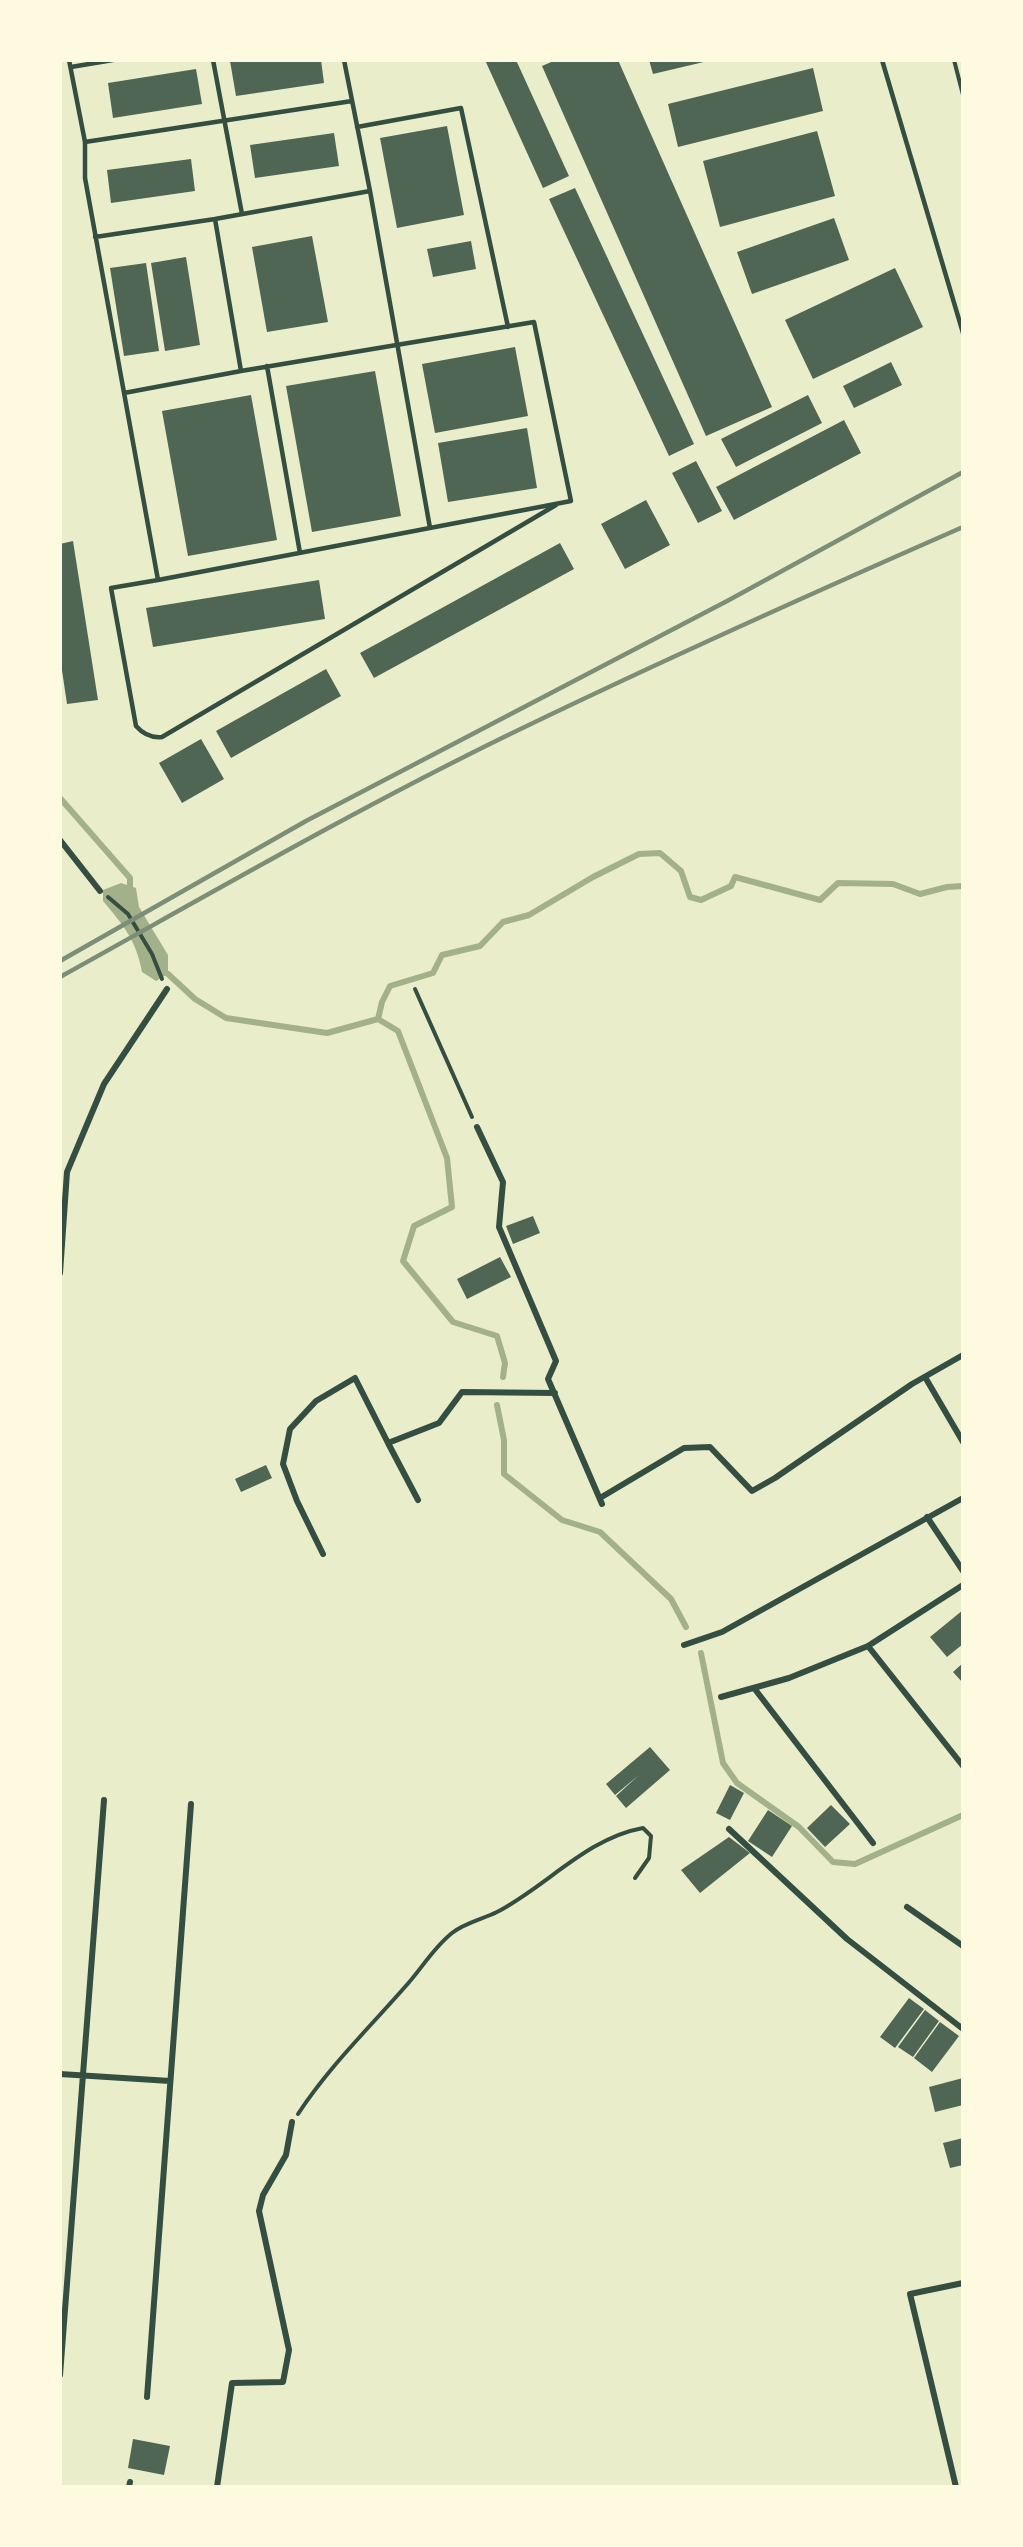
<!DOCTYPE html>
<html>
<head>
<meta charset="utf-8">
<style>
	body { margin:0 }
	#map { position:relative; width:1023px; height:2547px; overflow:hidden; background:#e9edc9; font-family:"PT Sans",sans-serif }
	canvas { display:block }
	.frame { position:absolute; inset:0; border:62px solid #fefae0; pointer-events:none }
</style>
</head>
<body>
<div id="map">
<canvas width="1023" height="2547"></canvas>
<div class="frame"></div>
</div>
<script>
const ctx = document.querySelector('canvas').getContext('2d');
ctx.lineJoin = 'round';
function paint(path, color) { ctx.fillStyle = color; ctx.fill(path, 'evenodd'); }
function strokePath(path, color, width, dash) { ctx.strokeStyle = color; ctx.lineWidth = width; ctx.lineCap = dash ? 'butt' : 'round'; ctx.setLineDash(dash || []); ctx.stroke(path); }
paint(new Path2D(`
	M121 883 136 888 139 907 168 955V974L156 981 142 972C136 940 124 926 103 901V890Z`), '#a3b18a');
strokePath(new Path2D(`
	M60 798 130 878V890
	M168 974 195 999 226 1018 327 1033 378 1019 398 1031 447 1158 452 1207 414 1226 403 1261 453 1322 497 1336 505 1363 503 1377
	M378 1019 382 1002 390 986 433 973 442 955 480 946 503 922 529 915 593 877 639 854 660 853 681 871 690 897 701 900 731 886 735 877 820 900 838 883 893 884 920 894 947 887 963 886
	M497 1405 504 1440V1474L562 1520 600 1532 671 1599 686 1627
	M701 1653 723 1763 737 1783 799 1827 833 1862 855 1864 963 1815`), '#a3b18a', 6);
paint(new Path2D(`
	M238 60H321L324 83 236 96 230 61Z
	M485 60H516L569 176 543 188Z
	M556 60H618L772 407 706 436 542 66Z
	M649 60H708V61L653 74Z
	M813 68 823 111 678 147 668 104Z
	M196 69 202 104 113 118 108 83Z
	M447 126 464 215 397 228 380 138Z
	M817 131 835 196 720 227 703 161Z
	M334 133 339 166 255 178 250 145Z
	M191 159 195 191 111 203 107 170Z
	M575 188 694 444 669 456 549 199Z
	M834 218 849 260 752 294 737 252Z
	M312 236 328 322 267 332 252 247Z
	M471 241 476 269 433 277 427 249Z
	M186 257 200 345 165 351 151 263Z
	M146 263 159 351 124 356 110 268Z
	M895 268 923 327 813 379 785 320Z
	M515 347 528 416 435 433 422 364Z
	M891 362 902 385 854 408 843 386Z
	M375 371 401 516 312 532 286 386Z
	M251 395 277 540 188 556 162 411Z
	M808 395 822 423 736 467 721 439Z
	M844 420 861 453 734 520 716 487Z
	M527 428 537 488 448 502 438 443Z
	M696 461 722 511 698 523 672 473Z
	M646 500 670 545 625 569 601 524Z
	M73 541 98 700 67 704 60 657V544Z
	M560 543 574 569 374 678 360 653Z
	M319 580 325 619 153 647 146 608Z
	M326 669 341 696 231 758 216 731Z
	M201 739 224 779 182 803 159 763Z
	M533 1216 540 1233 513 1244 506 1226Z
	M500 1257 511 1277 467 1299 457 1279Z
	M266 1465 272 1478 241 1492 235 1479Z
	M963 1610V1644L947 1657 930 1637Z
	M963 1663V1683L953 1672Z
	M650 1747 670 1770 626 1808 616 1796 639 1775 615 1795 606 1784Z
	M730 1785 744 1793 730 1820 716 1813Z
	M831 1805 850 1824 825 1847 807 1828Z
	M768 1810 792 1826 772 1857 748 1841Z
	M729 1837 750 1853 700 1893 681 1870Z
	M909 1998 924 2009 895 2048 880 2037Z
	M925 2010 939 2021 913 2057 898 2047Z
	M940 2022 959 2036 932 2072 914 2058Z
	M963 2078V2105L935 2112 929 2087Z
	M963 2138V2165L950 2168 943 2143Z
	M133 2439 170 2446 164 2475 128 2468Z`), '#4f6655');
strokePath(new Path2D(`
	M954 60 963 95
	M108 897 128 914 152 954 162 979
	M415 989 472 1117
	M298 2114C328 2068 368 2029 404 1988 421 1970 432 1949 452 1933 464 1923 483 1919 497 1912 547 1886 587 1838 643 1828L651 1836 649 1858 635 1878`), '#344e41', 4);
strokePath(new Path2D(`
	M69 60 85 142V178L158 580 571 501 534 322 241 371 215 219 370 191 344 60
	M213 60 242 214
	M882 60 963 333
	M71 67 113 60
	M357 127 461 108 508 327
	M85 142 352 101
	M370 191 430 528
	M95 237 215 219
	M267 366 300 553
	M124 393 241 371
	M158 580 111 588 136 726C143 734 152 738 162 737L556 505`), '#344e41', 4.5);
strokePath(new Path2D(`
	M60 840 100 891
	M477 1127 503 1182 499 1227 556 1361 548 1379 602 1504
	M60 1273 67 1172 104 1084 167 989
	M925 1377 963 1442
	M600 1498 684 1448 710 1447 752 1491 775 1478 912 1384 963 1355
	M418 1500 388 1443 439 1423 462 1392 555 1393
	M927 1517 963 1571
	M323 1554 297 1501 283 1464 290 1429 316 1401 355 1378 388 1443
	M684 1645 722 1632 963 1498
	M868 1646 963 1766
	M754 1688 873 1843
	M721 1697 789 1678 868 1646 963 1585
	M729 1829 847 1939 963 2029
	M907 1907 963 1946
	M60 2074 170 2081
	M60 2375 104 1800
	M147 2397 191 1804
	M129 2487 130 2482
	M217 2487 232 2383 283 2382 289 2350 259 2211 263 2195 286 2155 292 2122
	M956 2487 910 2294 963 2283`), '#344e41', 6);
strokePath(new Path2D(`
	M60 961 306 821 729 600 963 472
	M60 977C206 896 351 812 502 738 654 664 808 595 963 527`), '#7c8e77', 4.5);
</script>
</body>
</html>
